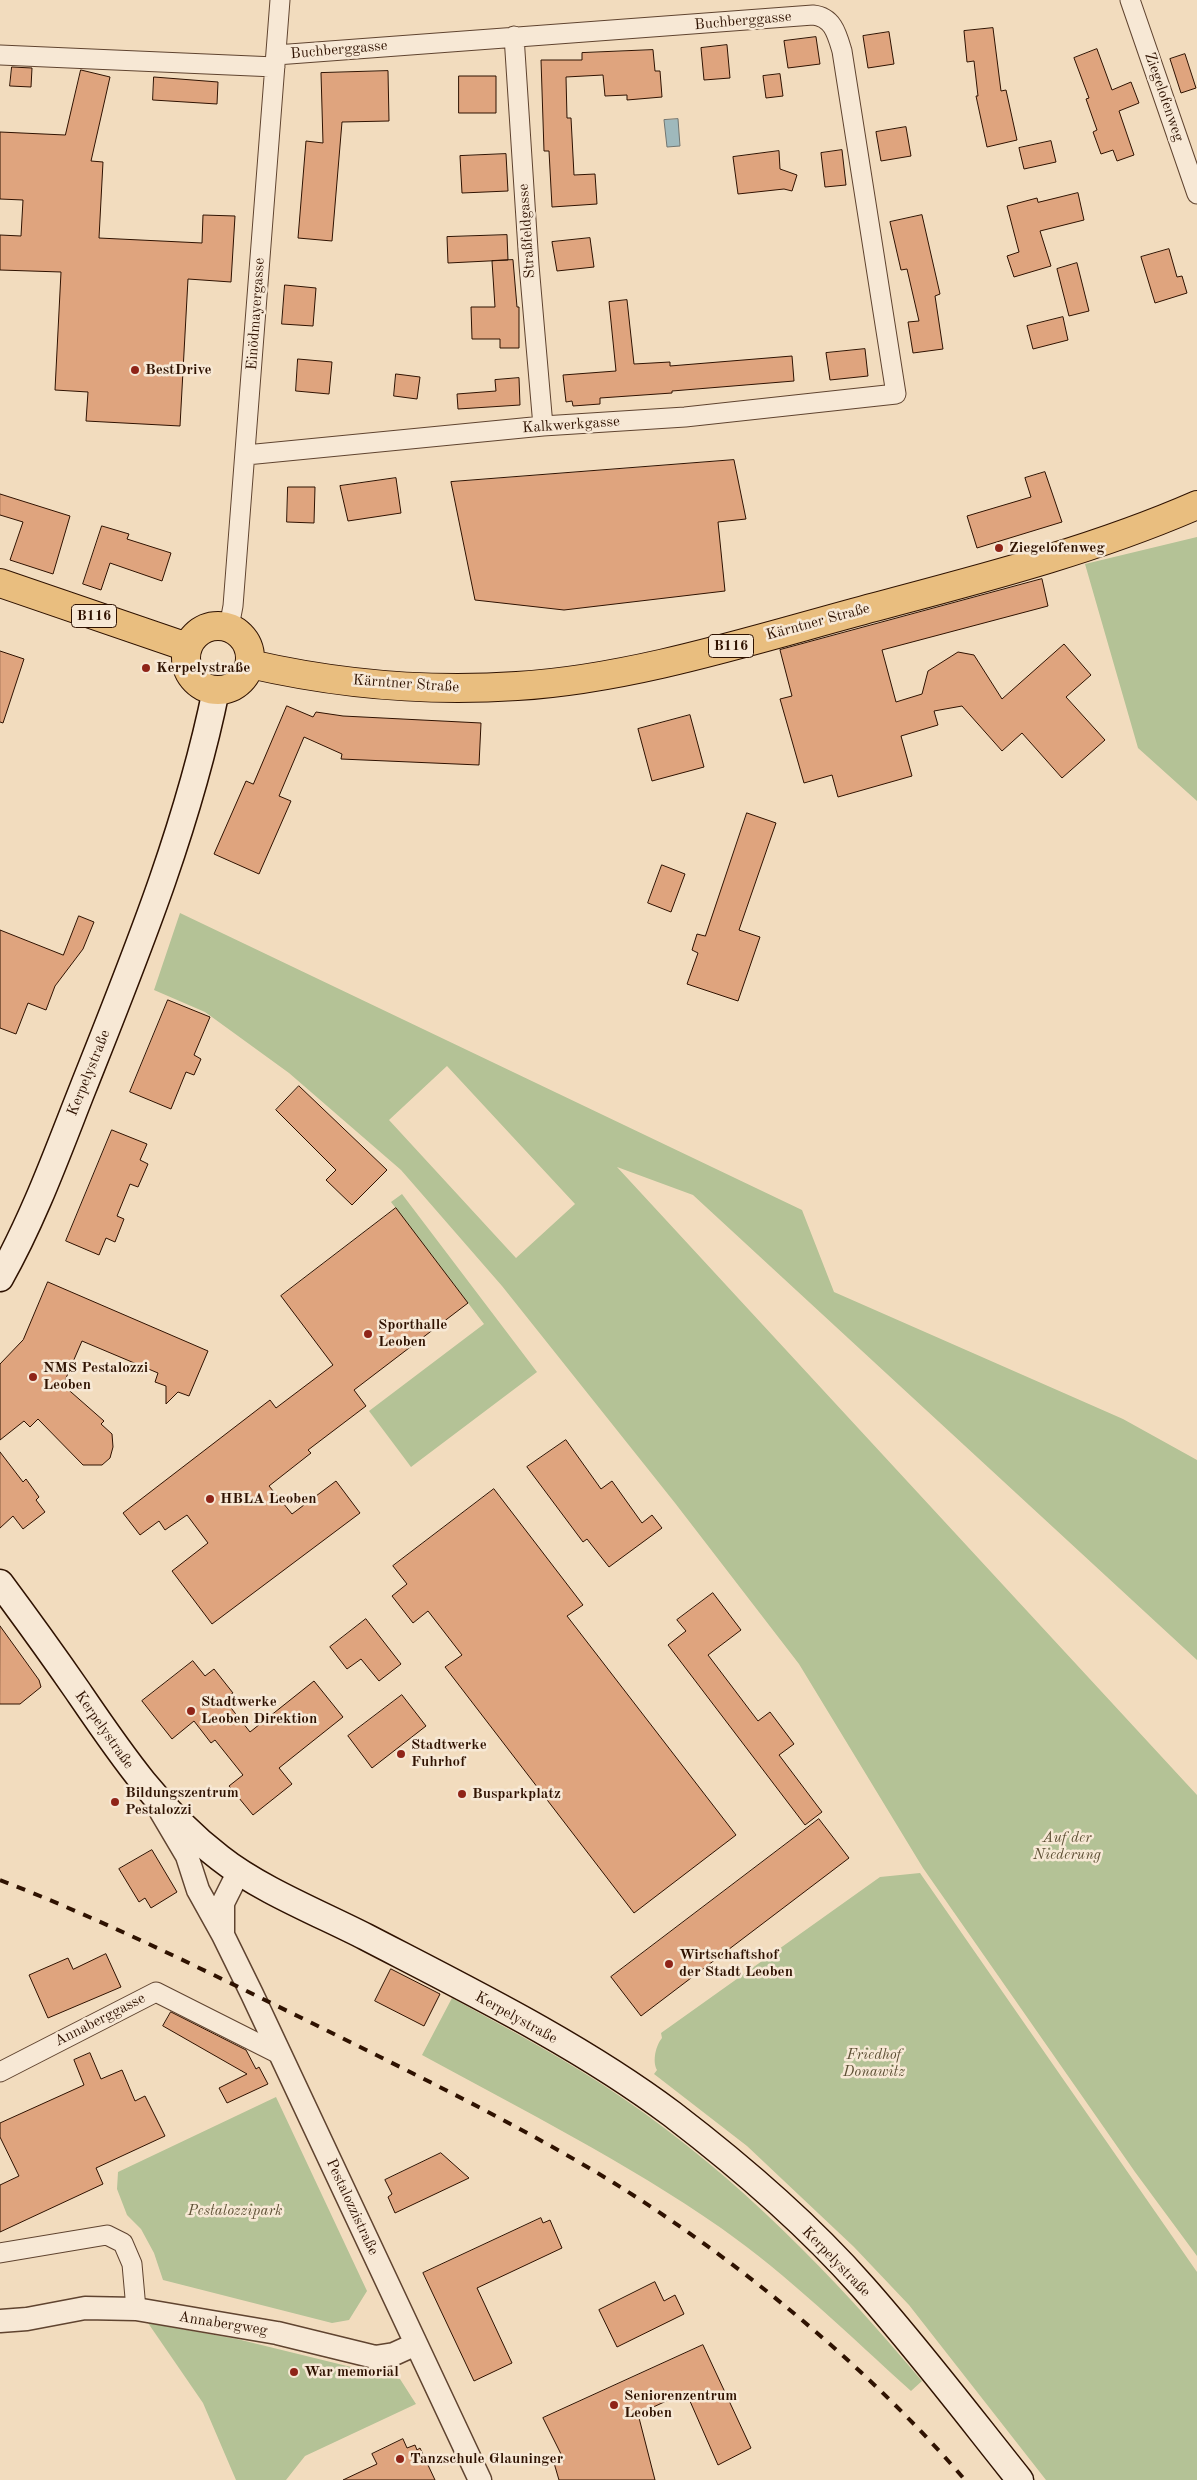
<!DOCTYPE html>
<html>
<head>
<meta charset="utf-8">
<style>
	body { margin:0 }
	canvas { display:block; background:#f2dcbe }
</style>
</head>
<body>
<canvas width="1197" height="2480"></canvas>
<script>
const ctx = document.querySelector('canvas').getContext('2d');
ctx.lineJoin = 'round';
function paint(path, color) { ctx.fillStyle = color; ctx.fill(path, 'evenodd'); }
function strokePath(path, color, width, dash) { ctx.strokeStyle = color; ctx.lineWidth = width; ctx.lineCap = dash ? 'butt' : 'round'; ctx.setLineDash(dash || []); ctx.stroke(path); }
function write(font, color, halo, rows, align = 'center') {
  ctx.font = font + ' "Old Standard TT",serif'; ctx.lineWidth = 5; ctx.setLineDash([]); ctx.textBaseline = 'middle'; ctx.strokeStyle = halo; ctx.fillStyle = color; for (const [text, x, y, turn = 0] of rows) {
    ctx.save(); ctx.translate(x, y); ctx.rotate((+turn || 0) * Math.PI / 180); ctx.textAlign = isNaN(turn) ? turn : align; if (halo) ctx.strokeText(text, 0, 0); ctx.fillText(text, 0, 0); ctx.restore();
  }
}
paint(new Path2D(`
	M1197 537V801L1138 748 1085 564Z
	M180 913 802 1210 834 1292 1123 1419 1197 1460V1660L693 1195 617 1167 1197 1795V2256L1135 2172 923 1868 799 1664 675 1503 502 1286 401 1170 289 1073 205 1012 154 990ZM447 1066 575 1204 516 1258 389 1120Z
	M402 1194 537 1372 411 1467 369 1411 484 1324 391 1202Z
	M920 1873 1197 2272V2480H1046L909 2305 854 2247 747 2146 654 2074 657 2070C652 2061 656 2045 662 2038L661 2033 880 1877Z
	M452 1998C510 2030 569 2061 624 2099 738 2177 834 2276 922 2381L911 2391C849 2335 789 2276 721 2228 626 2162 523 2110 422 2055Z
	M276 2097 367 2291 349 2320 332 2323 163 2280 154 2253 141 2229 127 2215 117 2189 118 2172Z
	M148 2323 237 2339 400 2379 416 2404 305 2456 286 2480H236L203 2403Z`), '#b4c296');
const water = new Path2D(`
	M678 119 680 146 667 147 664 120Z`);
paint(water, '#9fb9bc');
strokePath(water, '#727671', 1);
const building = new Path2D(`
	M993 28 1001 91 1006 90 1017 140 987 147 976 96H978L974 61 967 62 964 31Z
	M889 32 894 64 868 68 863 36Z
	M816 37 820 64 788 68 784 41Z
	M727 45 730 78 704 80 701 48Z
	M1097 49 1112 90 1131 82 1139 103 1119 111 1134 155 1117 161 1113 150 1101 154 1093 132 1097 130 1086 99 1089 98 1074 58Z
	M653 50 655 71H660L662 97 627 100V95L605 96 603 75 566 77 567 118H571L574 175 595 174 597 204 552 207 549 151H544L541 60H582V53Z
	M1185 54 1196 88 1181 93 1170 59Z
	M12 67 32 68 31 87 10 86Z
	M81 70 110 77 91 161 103 162 99 238 202 243 203 215 235 216 231 282 188 279 180 426 86 421 88 392 55 390 61 272 0 270V235L21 236 23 200 0 199V132L65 135Z
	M388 71 389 121 342 122 332 241 298 238 306 141 323 143 321 73Z
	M780 74 783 96 766 98 763 76Z
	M459 76H496V113H459Z
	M154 77 218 82 217 104 153 100Z
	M906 127 911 156 881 161 876 132Z
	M1051 141 1056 162 1024 169 1019 148Z
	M842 150 846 185 825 187 821 153Z
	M779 151 780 169 797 175 792 191 784 189 738 194 733 157Z
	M506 154 508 191 462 193 460 156Z
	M1078 193 1084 220 1040 231 1051 266 1014 277 1007 256 1019 252 1007 206 1037 198 1038 202Z
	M922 215 940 294 935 296 943 349 913 353 908 322 919 321 907 269 901 270 890 222Z
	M507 235 508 260 448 263 447 237Z
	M590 238 594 267 557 271 552 242Z
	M1169 249 1177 277 1182 276 1187 293 1155 303 1141 257Z
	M513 260 517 307H519V348H500V339H472L471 307H495L492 261Z
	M1077 263 1089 311 1069 316 1057 269Z
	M285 285 316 288 313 326 282 324Z
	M627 300 634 364 670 362V366L792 356 794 381 672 391V393L600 398V404L573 406 572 401 566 402 563 375 616 371 609 302Z
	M1063 317 1068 340 1033 349 1027 326Z
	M865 349 868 376 830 380 826 353Z
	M298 359 332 362 329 394 296 391Z
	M396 374 420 377 417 399 394 396Z
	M519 378 520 405 458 409 457 394 496 391 495 380Z
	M734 460 746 519 718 522 725 591 564 610 475 600 451 482Z
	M1045 472 1062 522 977 548 967 516 1031 497 1025 478Z
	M396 478 401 513 348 521 340 486Z
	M288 487H315L314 523 287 522Z
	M0 494 70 516 53 574 10 560 23 522 0 515Z
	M102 526 129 534 127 539 171 553 162 581 110 563 101 590 83 584Z
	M1042 579 1048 606 882 650 896 702 922 694 928 671 958 652 974 655 1002 699 1064 644 1091 675 1066 697 1105 740 1062 778 1022 733 1002 751 962 706 934 711 938 725 901 736 912 776 838 797 832 775 804 783 780 699 792 696 780 650Z
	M0 651 24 659 3 723 0 722Z
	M287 706 313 717 316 712 343 716 481 723 479 765 341 759 342 754 304 737 279 796 291 801 259 874 214 854 246 781 253 784Z
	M690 715 704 767 652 781 638 729Z
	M747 813 776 823 739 930 760 937 738 1001 687 984 698 953 692 950 697 934 705 936Z
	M662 865 685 874 671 912 648 903Z
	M79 916 94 922 83 949 55 986 46 1010 28 1003 16 1034 0 1028V930L63 955Z
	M168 1000 210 1017 194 1055 201 1059 194 1075 186 1072 171 1109 130 1092Z
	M299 1086 387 1170 352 1205 326 1180 336 1170 276 1110Z
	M112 1130 147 1144 140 1160 148 1164 138 1187 130 1184 117 1216 124 1219 115 1242 106 1238 99 1255 66 1241Z
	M396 1208 468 1303 354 1390 366 1406 308 1450 311 1453 269 1486 292 1514 336 1481 360 1513 212 1624 172 1571 208 1543 187 1515 165 1530 159 1521 140 1535 123 1513 270 1400 276 1408 333 1365 281 1296Z
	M48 1282 208 1351 189 1396 178 1392 166 1404V1386L155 1382 158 1373 82 1341 63 1385 104 1421 101 1424 112 1434 113 1447 110 1458 102 1465H83L38 1419 30 1427 24 1421 0 1440V1364L23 1340Z
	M566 1440 601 1489 612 1481 642 1523 652 1515 662 1528 609 1567 587 1539 583 1542 527 1467Z
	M0 1452 23 1482 26 1479 39 1497 36 1500 45 1512 23 1529 13 1516 0 1528Z
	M494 1489 583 1605 567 1616 736 1835 634 1913 445 1667 462 1655 428 1611 413 1623 392 1596 407 1584 393 1566Z
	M713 1593 741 1630 708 1655 758 1721 770 1712 794 1744 779 1755 822 1812 805 1825 668 1645 686 1631 677 1620Z
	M366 1619 401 1664 379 1681 361 1659 347 1669 330 1647Z
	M0 1626 39 1680 41 1687 20 1704H0Z
	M193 1661 205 1676 214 1669 233 1693 224 1699 250 1732 314 1681 343 1717 279 1768 292 1784 253 1815 229 1786 243 1775 215 1740 211 1743 194 1721 172 1739 142 1701Z
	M402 1695 426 1726 372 1768 348 1736Z
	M819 1819 849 1858 641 2016 611 1977Z
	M152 1850 177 1892 151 1908 145 1898 139 1902 119 1869Z
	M106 1954 121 1987 48 2018 29 1975 68 1958 73 1969Z
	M391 1969 440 1994 424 2026 375 2001Z
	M171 2012 246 2050 256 2069 259 2067 268 2084 227 2103 219 2088 247 2074 163 2026Z
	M90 2053 101 2079 122 2070 135 2101 145 2096 165 2136 96 2168 103 2184 0 2232V2185L19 2176 0 2137V2123L84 2085 74 2060Z
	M441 2153 469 2178 395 2213 388 2197 392 2194 385 2180Z
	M541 2218 543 2223 550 2220 562 2248 477 2288 512 2363 474 2381 423 2273Z
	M655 2282 664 2301 675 2295 684 2314 617 2347 599 2310Z
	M703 2345 751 2448 718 2465 686 2392 638 2414 655 2480H559L554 2463 564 2460 543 2418Z
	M403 2439 407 2448 415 2445 417 2450 420 2448 435 2480H343L377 2464 372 2454Z`);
paint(building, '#dfa47e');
strokePath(building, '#2f1201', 1);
const minor = new Path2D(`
	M1130 0 1197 194
	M514 36 529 265 543 426
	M0 55 275 67
	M246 455 543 426 685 417 896 394 842 51C837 34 833 17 813 15L276 55
	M229 627 233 606 280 0
	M0 2072 156 1992 281 2055
	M0 2253 107 2235 123 2243 132 2264 136 2309`);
const tertiary = new Path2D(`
	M161 1812 187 1856 198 1890 223 1935 252 1994 480 2480
	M223 1935V1903L239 1871
	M0 2321 27 2319 85 2308 136 2309 277 2333 375 2357 394 2354 416 2344`);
const secondary = new Path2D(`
	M0 1278C34 1218 58 1151 83 1088 135 957 188 828 216 690
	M0 1583C26 1618 52 1654 77 1690 120 1753 158 1810 220 1858 259 1889 321 1914 366 1937 468 1990 580 2045 672 2114 736 2163 809 2226 862 2286 918 2349 968 2415 1020 2480`);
const primary = new Path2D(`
	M0 583 187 647
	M186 658a32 32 0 1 1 64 0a32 32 0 1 1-64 0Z
	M250 664C337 684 428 692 517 686 635 679 762 637 875 607 984 578 1094 550 1197 505`);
strokePath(minor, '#604430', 21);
strokePath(tertiary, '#604430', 25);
strokePath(secondary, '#2f1201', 29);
strokePath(primary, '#2f1201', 30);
strokePath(minor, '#f7e8d5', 19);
strokePath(tertiary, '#f7e8d5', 22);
strokePath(secondary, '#f7e8d5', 26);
strokePath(primary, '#e9be7f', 28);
strokePath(new Path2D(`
	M0 1880C111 1923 218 1977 324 2029 422 2078 521 2126 614 2183 739 2261 869 2368 965 2480`), '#2f1201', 4, [9, 9]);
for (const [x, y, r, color] of [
	[135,370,5,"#8f2418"],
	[999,548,5,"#8f2418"],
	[146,668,5,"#8f2418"],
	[368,1334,5,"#8f2418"],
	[33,1377,5,"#8f2418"],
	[210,1499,5,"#8f2418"],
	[191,1711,5,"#8f2418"],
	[401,1754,5,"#8f2418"],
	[462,1794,5,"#8f2418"],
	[115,1802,5,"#8f2418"],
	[669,1964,5,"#8f2418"],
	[294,2372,5,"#8f2418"],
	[614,2405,5,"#8f2418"],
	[400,2459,5,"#8f2418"]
]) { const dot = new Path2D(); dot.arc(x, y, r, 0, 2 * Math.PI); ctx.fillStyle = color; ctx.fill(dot); strokePath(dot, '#f7e8d5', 2); }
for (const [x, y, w] of [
	[94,616,45],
	[731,646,45]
]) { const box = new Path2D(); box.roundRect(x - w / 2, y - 11.5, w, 23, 4); ctx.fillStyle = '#f7e8d5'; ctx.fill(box); strokePath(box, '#2f1201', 1); }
write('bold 14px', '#2f1201', null, [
	["B116",94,616],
	["B116",731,646]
]);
write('15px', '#2f1201', '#f7e8d5', [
	["Buchberggasse",743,21,-5],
	["Buchberggasse",339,50,-5],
	["Ziegelofenweg",1164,97,71],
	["Straßfeldgasse",527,231,-94],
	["Einödmayergasse",256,314,-86],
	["Kalkwerkgasse",571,425,-4],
	["Kärntner Straße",818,622,-15],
	["Kärntner Straße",406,684,4],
	["Kerpelystraße",89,1073,-68],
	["Kerpelystraße",104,1730,55],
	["Kerpelystraße",516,2018,29],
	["Annaberggasse",100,2020,-27],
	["Pestalozzistraße",352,2207,65],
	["Kerpelystraße",836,2262,46],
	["Annabergweg",223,2324,9]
]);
write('bold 15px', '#2f1201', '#f7e8d5', [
	["BestDrive",145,370],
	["Ziegelofenweg",1009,548],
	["Kerpelystraße",156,668],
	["Sporthalle",378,1325],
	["Leoben",378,1342],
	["NMS Pestalozzi",43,1368],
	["Leoben",43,1385],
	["HBLA Leoben",220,1499],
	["Stadtwerke",201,1702],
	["Leoben Direktion",201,1719],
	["Stadtwerke",411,1745],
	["Fuhrhof",411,1762],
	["Bildungszentrum",125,1793],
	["Pestalozzi",125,1810],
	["Busparkplatz",472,1794],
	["Wirtschaftshof",679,1955],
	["der Stadt Leoben",679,1972],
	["War memorial",304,2372],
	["Seniorenzentrum",624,2396],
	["Leoben",624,2413],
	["Tanzschule Glauninger",410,2459]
], 'left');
write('italic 15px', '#5e5035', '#f7e8d5', [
	["Auf der",1067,1838],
	["Niederung",1067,1855],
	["Friedhof",874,2055],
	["Donawitz",874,2072],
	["Pestalozzipark",235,2211]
]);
</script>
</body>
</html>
